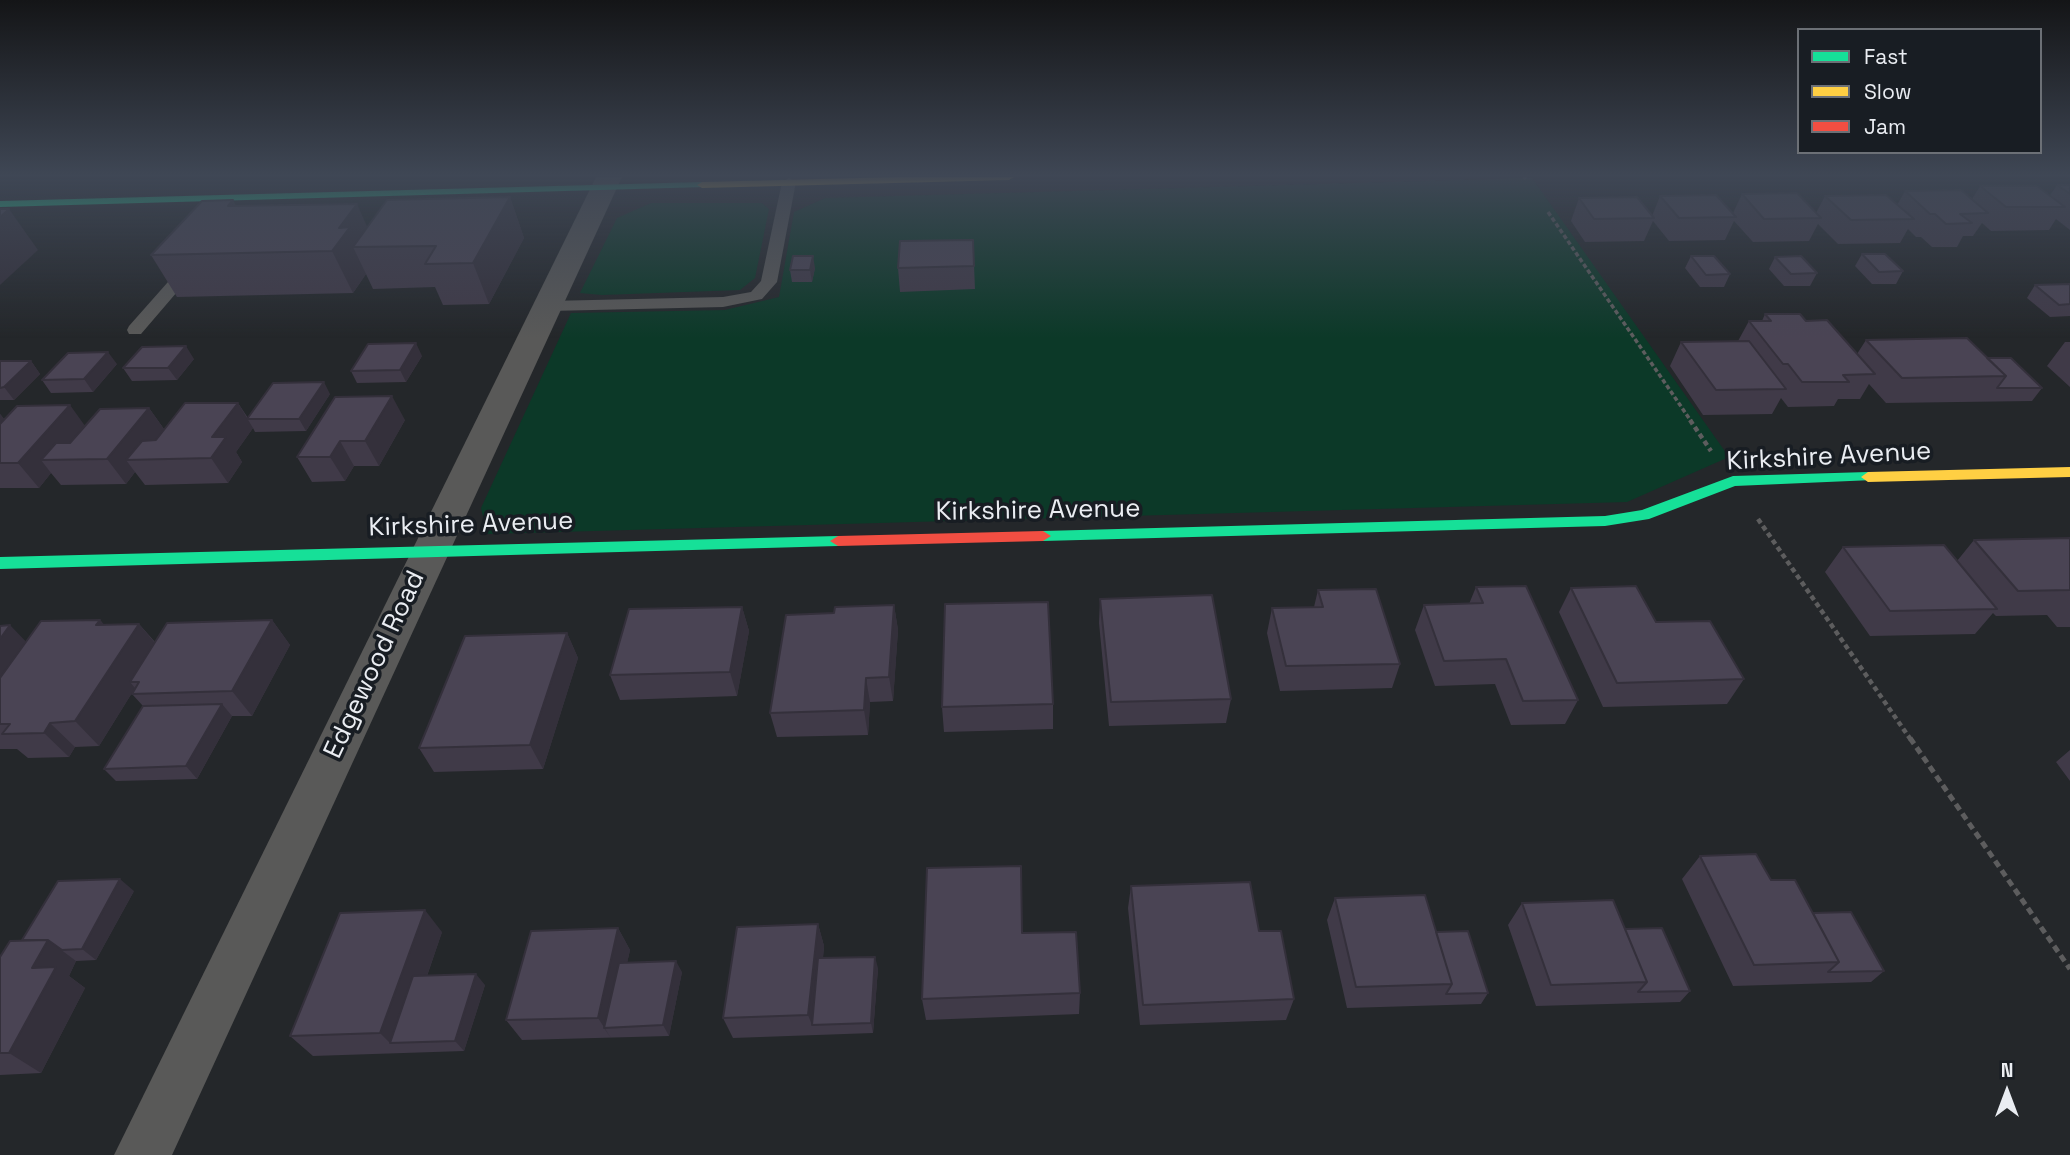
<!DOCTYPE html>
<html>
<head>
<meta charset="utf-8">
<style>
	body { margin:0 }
	#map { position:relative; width:2070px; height:1155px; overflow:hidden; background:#24272a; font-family:"Space Grotesk",sans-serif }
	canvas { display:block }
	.legend { position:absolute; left:1797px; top:28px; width:245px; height:126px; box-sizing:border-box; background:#181d23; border:2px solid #6c7076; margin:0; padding:9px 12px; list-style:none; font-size:21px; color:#eaedf2 }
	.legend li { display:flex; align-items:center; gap:14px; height:35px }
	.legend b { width:35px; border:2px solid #6c7076 }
	.north { position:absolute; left:1972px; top:1057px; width:70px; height:70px; -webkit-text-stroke:5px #181d23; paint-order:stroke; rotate:0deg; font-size:19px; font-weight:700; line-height:28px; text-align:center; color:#eaedf2 }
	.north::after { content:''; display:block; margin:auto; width:24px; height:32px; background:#eaedf2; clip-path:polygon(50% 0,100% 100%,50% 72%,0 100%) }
</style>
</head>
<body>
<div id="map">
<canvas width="2070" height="1155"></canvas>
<ul class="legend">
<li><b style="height:9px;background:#16e098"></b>Fast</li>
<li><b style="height:9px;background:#ffcf43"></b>Slow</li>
<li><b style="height:9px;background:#f24e42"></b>Jam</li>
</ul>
<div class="north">N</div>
</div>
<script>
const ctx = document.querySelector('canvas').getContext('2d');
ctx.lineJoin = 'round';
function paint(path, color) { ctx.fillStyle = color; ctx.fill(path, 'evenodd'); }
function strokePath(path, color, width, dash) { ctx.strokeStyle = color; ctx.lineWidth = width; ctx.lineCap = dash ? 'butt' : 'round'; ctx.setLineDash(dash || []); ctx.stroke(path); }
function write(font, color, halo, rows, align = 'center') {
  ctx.font = font + ' "Space Grotesk",sans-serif'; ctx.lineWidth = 7; ctx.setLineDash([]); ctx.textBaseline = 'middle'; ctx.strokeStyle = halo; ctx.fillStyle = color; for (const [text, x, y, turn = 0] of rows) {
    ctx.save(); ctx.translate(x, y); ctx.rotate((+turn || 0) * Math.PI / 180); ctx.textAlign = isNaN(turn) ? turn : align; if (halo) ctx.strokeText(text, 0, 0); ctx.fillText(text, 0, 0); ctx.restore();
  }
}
paint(new Path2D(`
	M1532 178 1729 457 1627 502 487 534 481 508 571 313 725 310 779 297 794 212 825 198Z
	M651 203H762L769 209 755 278 740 290 602 295 580 293 617 218Z`), '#0c3928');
strokePath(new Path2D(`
	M1524 177 1526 179
	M1548 212 1691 421`), '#5d5d5e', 3.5, [4.5, 2.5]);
strokePath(new Path2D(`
	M1690 420 1711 451
	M1758 519 1911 740`), '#5d5d5e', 4.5, [5, 3.5]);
strokePath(new Path2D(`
	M1910 738 2070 969`), '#5d5d5e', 5, [7, 4.5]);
paint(new Path2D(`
	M789 178 796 182 777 282 762 299 723 307 549 311 541 306 549 301 723 297 751 292 761 281 782 182Z
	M189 263 197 268 195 271 141 334H129L127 330 129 326 183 265Z`), '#595958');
paint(new Path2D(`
	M596 177H622L172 1155H114Z`), '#595958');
paint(new Path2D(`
	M702 182 707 185 706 187 0 207V201Z
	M1868 472 1875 477 1873 480 1735 486 1649 519 1605 526 1043 541 1035 536 1043 531 1605 516 1642 510 1733 476Z
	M838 536 846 541 838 546 0 569V557Z`), '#16e098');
paint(new Path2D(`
	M899 177H1014L1009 180 702 188 697 185 702 182Z
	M2070 467V477L1868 482 1861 477 1868 472Z`), '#ffcf43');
paint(new Path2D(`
	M1043 531 1051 536 1043 541 838 546 830 541 838 536Z`), '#f24e42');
paint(new Path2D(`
	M2057 185H2070V230L2056 219 2049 230 1991 231 1982 223 1973 236H1963L1957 247H1932L1921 237H1916L1908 229 1900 243 1838 244 1818 224 1809 241 1753 242 1734 221 1725 240 1669 241 1653 221 1644 241 1585 242 1571 221 1579 198 1652 216 1660 196 1733 213 1742 194 1816 213 1825 196 1897 205 1905 191 1972 199 1980 186 2050 195Z
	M510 197 524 238 489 304 443 305 435 287 373 289 366 274 353 293 177 297 151 255 368 227Z
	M973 240 975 289 900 292 898 268Z
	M1862 254 1903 271 1896 284H1872L1855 266Z
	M1691 256 1730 274 1724 287H1700L1685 268Z
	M1775 257 1817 273 1810 286H1784L1769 269Z
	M815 268 812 282H792L790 270Z
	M2070 284V316L2050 317 2027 298 2035 285Z
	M1765 314 1806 321 1857 354 1866 340 1987 358 2042 388 2032 401 1886 403 1869 384 1860 399H1838L1834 406 1788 407 1781 398 1772 414 1703 415 1670 366 1681 342 1738 341 1749 321H1762Z
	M2065 342H2070V387L2047 366Z
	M422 356 406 382 357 383 351 371Z
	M194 359 177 380 132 381 123 368Z
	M0 361H31L40 374 14 400H0Z
	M117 364 93 392 51 393 42 380Z
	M330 394 306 431 255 432 253 428 236 452 242 462 228 483 145 485 135 472 126 484 61 485 51 473 39 488H0V414L4 419 85 425 149 408 164 429 238 403 248 418Z
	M335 397 405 420 379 466H354L345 481 312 482 297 457Z
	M2070 538V627H2057L2047 615 1996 616 1993 613 1975 634 1870 636 1825 572 1843 547 1957 561 1974 540Z
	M1476 587 1578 700 1565 724 1511 725 1495 684 1435 686 1415 630 1424 605 1469 604Z
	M1571 588 1656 622 1744 679 1727 704 1603 707 1559 612Z
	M1318 590 1400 664 1392 688 1280 691 1267 633 1272 608 1314 607Z
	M1100 599 1231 699 1226 723 1109 726 1099 623Z
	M894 605 898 630 893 701 870 702 868 735 777 737 770 713 834 613Z
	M742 607 749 631 737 696 620 700 610 675Z
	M100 620 104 625 139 624 155 642 272 620 290 645 252 716H232L197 779 116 781 104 769 143 706 132 694 135 688 99 746 75 747 69 757 28 758 17 749H0V626L26 642Z
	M567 633 578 658 543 769 434 772 419 748Z
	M1053 704V729L944 732 942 707Z
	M2070 750V781L2056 762Z
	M1700 856 1771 880 1884 971 1871 982 1733 986 1682 879Z
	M1131 886 1259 931 1294 999 1286 1020 1140 1025 1128 908Z
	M134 891 96 960 76 961 69 976 85 988 41 1073 0 1075V957L22 940Z
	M1335 898 1436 932 1488 993 1481 1004 1347 1008 1327 920Z
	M1522 903 1625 929 1690 991 1680 1002 1536 1006 1508 925Z
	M818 924 824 946 823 958 878 968 873 1033 733 1038 723 1018Z
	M618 928 630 950 627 963 682 972 669 1036 522 1040 506 1020Z
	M442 932 427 976 485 985 464 1051 313 1056 290 1036Z
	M1022 933 1080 993 1079 1014 926 1020 922 999Z`), '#403a48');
paint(new Path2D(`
	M510 197 524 238 489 304 473 263Z
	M233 200 255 241 228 206Z
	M357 204 375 244 353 247 366 274 353 293 332 251 339 228Z
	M9 209 38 250 0 285V217Z
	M813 256 815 268 812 282 810 270Z
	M416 343 422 356 406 382 400 370Z
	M186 346 194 359 177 380 168 368Z
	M108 352 117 364 93 392 84 379Z
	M31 361 40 374 14 400 4 387Z
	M324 382 330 394 306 431 299 419Z
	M392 396 405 420 379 466 365 441Z
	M238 403 253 428 236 452 242 462 228 483 211 458 212 437Z
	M70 405 88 430 63 460H41L51 473 39 488 18 463Z
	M149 408 166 432 145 459 126 460 135 472 126 484 107 459Z
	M0 414 10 426 0 437Z
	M340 441 354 466 345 481 330 457Z
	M894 605 898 630 893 701 889 677Z
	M742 607 749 631 737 696 730 672Z
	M100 620 122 645 96 625Z
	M272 620 290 645 252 716 232 691Z
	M139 624 160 649 130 682 135 688 99 746 75 721Z
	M10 625 34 650 0 697V639Z
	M567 633 578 658 543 769 530 745Z
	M866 678 870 702 868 735 864 710Z
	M222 704 232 716 197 779 186 766Z
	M50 723 75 747 69 757 44 733Z
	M120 879 134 891 96 960 82 949Z
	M425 910 442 932 404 1042 390 1043 380 1033Z
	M818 924 824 946 816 1025H812L808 1015Z
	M618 928 630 950 613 1027 604 1028 611 1038 598 1018Z
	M48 940 76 961 69 976 85 988 41 1073 9 1053 32 968Z
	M875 957 878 968 873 1033 871 1023Z
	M676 961 682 972 669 1036 663 1025Z
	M476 974 485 985 464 1051 455 1041Z`), '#34303b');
const building = new Path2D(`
	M2057 185H2070V194Z
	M1980 186H2037L2065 207H2006Z
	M1961 190 1988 213 1960 214 1972 223 1946 224 1935 214H1930L1905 191Z
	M1797 193 1821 218 1764 219 1742 194Z
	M1716 195 1736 217 1679 218 1660 196Z
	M1886 195 1914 219 1851 220 1825 196Z
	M510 197 473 263 425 264 436 246 353 247 387 200Z
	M1637 197 1654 218 1594 219 1579 198Z
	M233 200 228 206 357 204 339 228 350 227 332 251 151 255 202 201Z
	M0 209H9L0 217Z
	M973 240 974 266 898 268 900 241Z
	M1862 254H1885L1903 271 1879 272Z
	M793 256H813L810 270H790Z
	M1691 256H1714L1730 274 1706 275Z
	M1801 256 1817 273 1791 274 1775 257Z
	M2070 284V304L2059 305 2035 285Z
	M1765 314H1800L1806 321 1827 320 1875 374 1843 375 1849 382H1802L1788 364H1783L1749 321H1771Z
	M1967 338 2006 376 1902 378 1866 340Z
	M1749 341 1786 389 1716 390 1681 342Z
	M416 343 400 370 351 371 368 344Z
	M186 346 168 368H123L142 347Z
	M108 352 84 379 42 380 68 353Z
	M1987 358H2011L2042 388H1997L2006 376Z
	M0 361H31L4 387 0 388Z
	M324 382 299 419H247L273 383Z
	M392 396 365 441H340L330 457H297L335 397Z
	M185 403H238L212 437H226L211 458 126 460 142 441 156 440Z
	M70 405 18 463H0V424L17 406Z
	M149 408 107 459 41 460 56 443H70L100 409Z
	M2070 538V590L2018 591 1974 540Z
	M1944 545 1997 609 1890 611 1843 547Z
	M1526 586 1578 700 1523 701 1506 659 1444 661 1424 605 1483 603 1476 587Z
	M1636 586 1656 622 1710 621 1744 679 1617 683 1571 588Z
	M1376 589 1400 664 1286 666 1272 608 1323 607 1318 590Z
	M1212 595 1231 699 1111 702 1100 599Z
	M1048 602 1053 704 942 707 945 604Z
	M894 605 889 677 866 678 864 710 770 713 786 615 834 613 835 607Z
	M742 607 730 672 610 675 629 609Z
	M100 620 96 625 139 624 75 721 50 723 44 733 2 734 10 724H0V678L41 621Z
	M272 620 232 691 132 694 139 682H130L167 623Z
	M10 625 0 639V626Z
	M567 633 530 745 419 748 465 636Z
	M222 704 186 766 104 769 143 706Z
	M1756 854 1771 880H1795L1839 962 1754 965 1700 856Z
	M1021 866 1022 933 1076 932 1080 993 922 999 927 868Z
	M120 879 82 949 62 950 48 940H22L58 881Z
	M1250 882 1259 931H1281L1294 999 1143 1005 1131 886Z
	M1425 895 1452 984 1356 987 1335 898Z
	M1613 900 1647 982 1551 985 1522 903Z
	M425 910 380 1033 290 1036 340 913Z
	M1851 912 1884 971 1828 972 1839 962 1813 913Z
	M818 924 808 1015 723 1018 737 927Z
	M618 928 598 1018 506 1020 531 931Z
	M1662 928 1690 991 1638 992 1647 982 1625 929Z
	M1468 931 1488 993 1446 994 1452 984 1436 932Z
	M48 940 32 968 56 967 9 1053H0V957L10 941Z
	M875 957 871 1023 812 1025 818 958Z
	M676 961 663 1025 604 1028 619 963Z
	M476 974 455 1041 390 1043 413 976Z`);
paint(building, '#4a4454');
strokePath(building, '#34303b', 2);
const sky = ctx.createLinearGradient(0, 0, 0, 338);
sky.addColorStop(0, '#141517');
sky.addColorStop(0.52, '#3f4755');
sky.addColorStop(1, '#3f475500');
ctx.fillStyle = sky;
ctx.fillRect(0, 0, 2070, 338);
write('26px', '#eaedf2', '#181d23', [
	["Kirkshire Avenue",1829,457,-3],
	["Kirkshire Avenue",1038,511,-1],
	["Kirkshire Avenue",471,525,-2],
	["Edgewood Road",375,665,-65]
]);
</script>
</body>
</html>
